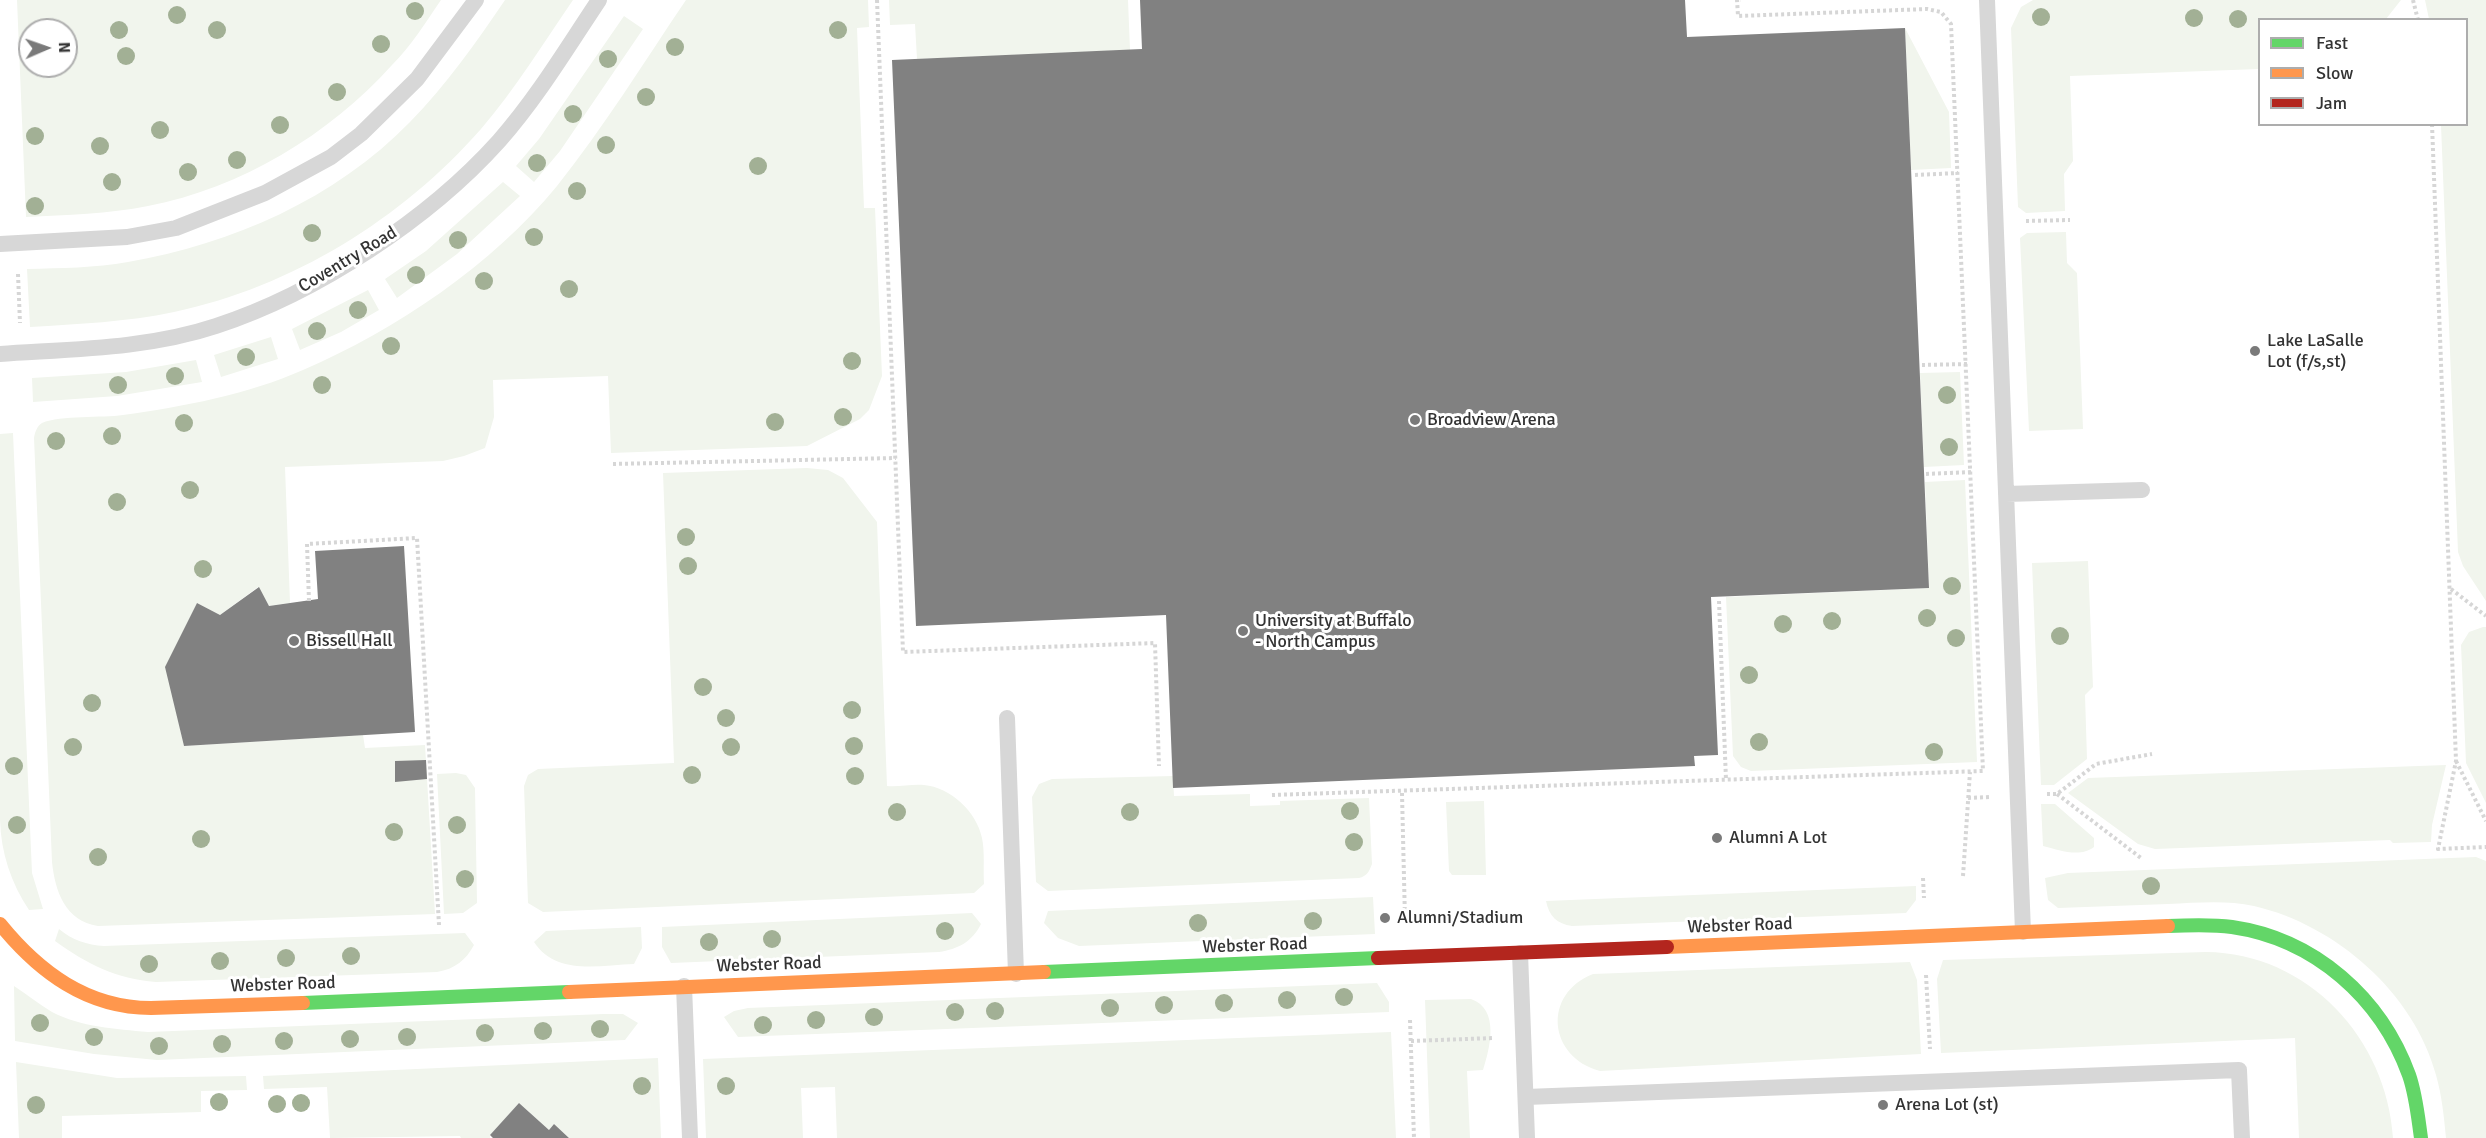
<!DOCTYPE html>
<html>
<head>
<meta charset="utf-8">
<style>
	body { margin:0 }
	#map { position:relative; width:2486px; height:1138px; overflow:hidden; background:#fff; font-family:Signika,sans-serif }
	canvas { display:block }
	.legend { position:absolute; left:2258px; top:18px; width:210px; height:108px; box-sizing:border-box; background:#fff; border:2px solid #adadad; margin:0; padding:8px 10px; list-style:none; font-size:18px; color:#333 }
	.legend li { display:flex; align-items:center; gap:12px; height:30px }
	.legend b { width:30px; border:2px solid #adadad }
	.north { position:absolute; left:18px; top:18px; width:60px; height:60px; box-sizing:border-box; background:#fff; border:2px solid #adadad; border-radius:50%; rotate:88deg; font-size:16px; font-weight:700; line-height:24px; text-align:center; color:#333 }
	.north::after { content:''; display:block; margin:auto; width:21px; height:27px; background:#7a7a7a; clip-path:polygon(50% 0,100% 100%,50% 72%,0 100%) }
</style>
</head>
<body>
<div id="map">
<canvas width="2486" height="1138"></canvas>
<ul class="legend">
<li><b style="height:8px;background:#63d668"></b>Fast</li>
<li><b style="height:8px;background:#ff974d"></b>Slow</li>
<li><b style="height:8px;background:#b3261e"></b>Jam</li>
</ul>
<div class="north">N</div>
</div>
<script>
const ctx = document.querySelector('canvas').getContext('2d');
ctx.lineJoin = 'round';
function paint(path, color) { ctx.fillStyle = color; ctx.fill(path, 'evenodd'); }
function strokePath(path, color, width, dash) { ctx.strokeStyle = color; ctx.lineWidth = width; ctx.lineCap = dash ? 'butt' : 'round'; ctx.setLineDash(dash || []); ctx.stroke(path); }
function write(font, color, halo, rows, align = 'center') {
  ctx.font = font + ' Signika,sans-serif'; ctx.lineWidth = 6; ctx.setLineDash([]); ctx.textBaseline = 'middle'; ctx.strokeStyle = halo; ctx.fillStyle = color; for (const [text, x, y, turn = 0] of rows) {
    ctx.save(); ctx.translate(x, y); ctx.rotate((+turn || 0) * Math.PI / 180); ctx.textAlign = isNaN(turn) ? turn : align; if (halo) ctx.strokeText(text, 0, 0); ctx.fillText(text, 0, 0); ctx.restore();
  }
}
paint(new Path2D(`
	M17 0H441C426 22 411 46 392 65 329 135 241 188 148 206 108 214 67 215 26 217ZM30 30H66V66H30Z
	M505 0H573C543 44 515 89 481 129 402 219 292 287 174 312 127 322 78 324 30 327L27 269C61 268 95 268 128 262 232 244 335 199 410 122 446 85 476 43 505 0Z
	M686 0H868L869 27 857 28 864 208H875L882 376 869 410 860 419 807 446 611 453 608 376 493 380 494 417 485 448 464 456 443 461 285 467 290 603 269 606 258 587 220 615 197 603 166 667 184 746 363 735 365 748 425 745 435 914 98 926C65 921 55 891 52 862L34 438C35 432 37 426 42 423 61 415 102 418 123 415 182 407 249 394 303 370 396 330 492 265 557 186 604 127 644 62 686 0Z
	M889 0H1128L1130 50 917 59 915 24 890 25Z
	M2033 0H2401L2386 19 2260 20 2259 69 2070 76 2073 161 2064 174 2065 211 2026 213 2018 207 2011 28 2021 7Z
	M2425 0H2486V601L2463 566 2458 552 2441 125 2466 124V20L2429 19Z
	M624 16 643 29 560 151 534 182 516 166 539 139Z
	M1905 28 1949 112 1951 168 1911 170Z
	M503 182 520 196 457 254 397 298 385 279 426 251Z
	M2066 232 2067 263 2077 273 2083 429 2029 431 2020 238 2027 233Z
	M368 290 379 310 341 332 300 350 292 329Z
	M271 337 278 359 221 377 214 355Z
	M196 360 202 382 117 396 33 402 32 378 126 372Z
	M1960 372 1964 465 1924 467 1920 373Z
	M13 433 32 873 43 909 29 910C11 883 1 853 0 820V434Z
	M807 468 828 470 843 478 877 522 887 786C899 787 912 784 924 785 950 787 977 812 982 838 985 852 983 870 984 884L974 893 543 912 528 903 524 786 528 775 538 769 674 763 663 473Z
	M1965 480 1977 762 1751 771 1741 767 1733 756 1726 597 1929 588 1925 482Z
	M2088 561 2093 687 2085 695 2087 759 2054 785H2041L2032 563Z
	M2483 627H2486V803L2466 763 2461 645 2469 632Z
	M2446 765 2432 825 2431 842 2393 843 2390 840 2155 849 2138 844 2068 793 2088 778Z
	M456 773 466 775 475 788 477 903 463 913 444 914 437 774Z
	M1173 776 1174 796 1250 794V806L1280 805V801L1369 798 1372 864C1369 872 1367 876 1359 878L1048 891 1036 882 1032 797 1039 784 1052 779Z
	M1484 801 1486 875H1452L1449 871 1446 802Z
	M2041 804H2055L2094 838V847C2080 858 2059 850 2043 846Z
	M2476 857 2486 861V1138H2446C2444 1117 2442 1096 2436 1075 2414 993 2336 925 2254 906 2226 900 2196 903 2168 904 2131 905 2095 907 2058 908L2048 900 2045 878 2068 873Z
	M1916 886V900L1906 913 1572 926C1557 924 1549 916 1546 901Z
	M1373 897 1375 934 1079 946 1058 938 1044 923 1048 911Z
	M972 913 981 924C972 942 958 949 939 952L671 963 662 947V927Z
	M641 927 642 948 634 964C599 965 556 976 534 942L546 931Z
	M59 929C72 940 87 945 104 946L465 933 474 945C466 960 455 969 437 972L156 982C116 979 87 964 55 941Z
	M2206 952C2308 953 2387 1039 2393 1138H2299L2295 1038 1941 1053 1937 979 1943 960Z
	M1910 962 1917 980 1921 1054 1600 1071C1548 1057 1542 994 1593 974Z
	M1377 983 1389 1002V1012L738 1037 724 1017 734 1011 748 1008Z
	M14 986C26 994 39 1004 52 1012 81 1027 116 1029 148 1032L604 1014H623L638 1023 625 1040 157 1060 94 1054 15 1041Z
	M1471 999C1500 1009 1490 1048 1483 1070L1467 1071 1470 1138H1430L1425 1000Z
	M1391 1032 1396 1138H837L835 1087 801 1088 803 1138H706L703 1059Z
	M658 1058 661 1138H569L554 1124 549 1130 519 1103 490 1135V1138H461L460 1136 330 1138 327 1087 264 1089 263 1076Z
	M16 1062 117 1078 246 1076 247 1090 201 1091V1112L62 1116V1138H19Z`), '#f1f5ed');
paint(new Path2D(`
	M1140 0H1685L1687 37 1905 28 1929 588 1711 597 1718 755 1694 756 1695 766 1173 788 1166 615 916 626 892 60 1142 49Z
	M404 546 415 732 184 746 165 667 197 603 220 615 259 587 269 606 318 599 315 551Z
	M426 760 427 779 395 782V761Z
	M519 1103 549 1130 554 1124 569 1138H493L490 1135Z`), '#818181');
strokePath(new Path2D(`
	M877 0 903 652 1155 643 1159 766
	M2413 0 2418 20
	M2432 124 2456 761 2438 849 2486 847
	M1915 175 1958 173
	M2026 221 2070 220
	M18 274 20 323
	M1922 365 1967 364
	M613 464 896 458
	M1926 474 1971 472
	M2451 589 2486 616
	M309 601 307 544 417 538 439 925
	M1719 601 1726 780
	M2456 761 2486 821
	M1402 793 1405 920
	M2047 794H2057L2096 764 2152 754
	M2057 794 2141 858
	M1272 795 1983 771 1951 24 1941 12 1927 9 1738 16 1737 0H1741
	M1968 798 1989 797
	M1963 876 1970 772
	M1923 878 1924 898
	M1926 975 1930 1049
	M1410 1020 1414 1138
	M1411 1041 1494 1038`), '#d6d6d6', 4, [3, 3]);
strokePath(new Path2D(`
	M1987 0 2023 932
	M0 244 127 237 176 228 265 193 331 157 361 134 417 79 476 0
	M0 354C72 349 147 349 216 326 317 293 429 219 499 141 537 98 567 48 599 0
	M2006 494 2142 490
	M1007 718 1016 974
	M1520 953 1527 1138
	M684 986 690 1138
	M1526 1097 2239 1070 2242 1138`), '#d7d7d7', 16);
strokePath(new Path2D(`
	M2168 926C2189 925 2211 924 2232 927 2315 939 2381 998 2409 1075 2416 1095 2418 1117 2421 1138
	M1044 972 1378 958
	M303 1003 569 992`), '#63d668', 14);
strokePath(new Path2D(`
	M0 924C39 972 87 1008 151 1008L303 1003
	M1667 947 2168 926
	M569 992 1044 972`), '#ff974d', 14);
strokePath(new Path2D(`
	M1378 958 1667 947`), '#b3261e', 14);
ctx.fillStyle = '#a2b095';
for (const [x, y] of [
	[415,11],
	[177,15],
	[2041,17],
	[2194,18],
	[2238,19],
	[119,30],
	[217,30],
	[838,30],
	[381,44],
	[675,47],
	[126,56],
	[608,59],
	[337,92],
	[646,97],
	[573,114],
	[280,125],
	[160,130],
	[35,136],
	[606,145],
	[100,146],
	[237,160],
	[537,163],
	[758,166],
	[188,172],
	[112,182],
	[577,191],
	[35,206],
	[312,233],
	[534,237],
	[458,240],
	[416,275],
	[484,281],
	[569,289],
	[358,310],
	[317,331],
	[391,346],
	[246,357],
	[852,361],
	[175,376],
	[118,385],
	[322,385],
	[1947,395],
	[843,417],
	[775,422],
	[184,423],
	[112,436],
	[56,441],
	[1949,447],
	[190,490],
	[117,502],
	[686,537],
	[688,566],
	[203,569],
	[1952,586],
	[1927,618],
	[1832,621],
	[1783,624],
	[2060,636],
	[1956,638],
	[1749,675],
	[703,687],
	[92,703],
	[852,710],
	[726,718],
	[1759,742],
	[854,746],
	[73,747],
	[731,747],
	[1934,752],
	[14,766],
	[692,775],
	[855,776],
	[1350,811],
	[897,812],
	[1130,812],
	[17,825],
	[457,825],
	[394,832],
	[201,839],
	[1354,842],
	[98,857],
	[465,879],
	[2151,886],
	[1313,921],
	[1198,923],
	[945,931],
	[772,939],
	[709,942],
	[351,956],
	[286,958],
	[220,961],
	[149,964],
	[1344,997],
	[1287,1000],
	[1224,1003],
	[1164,1005],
	[1110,1008],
	[995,1011],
	[955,1012],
	[874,1017],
	[816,1020],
	[40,1023],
	[763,1025],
	[600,1029],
	[543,1031],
	[485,1033],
	[94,1037],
	[407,1037],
	[350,1039],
	[284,1041],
	[222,1044],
	[159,1046],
	[642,1086],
	[726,1086],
	[219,1102],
	[301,1103],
	[277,1104],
	[36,1105]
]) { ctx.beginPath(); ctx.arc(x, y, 9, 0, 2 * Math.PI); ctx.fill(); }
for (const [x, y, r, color] of [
	[2255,351,6,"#7a7a7a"],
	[1415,420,6,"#7a7a7a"],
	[1243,631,6,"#7a7a7a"],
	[294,641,6,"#7a7a7a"],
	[1717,838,6,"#7a7a7a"],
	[1385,918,6,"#7a7a7a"],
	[1883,1105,6,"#7a7a7a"]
]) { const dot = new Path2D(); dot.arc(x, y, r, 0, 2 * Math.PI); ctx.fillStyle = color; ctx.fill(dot); strokePath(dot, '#fff', 2); }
write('18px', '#333', '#fff', [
	["Coventry Road",348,260,-31],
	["Webster Road",1740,926,-2],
	["Webster Road",1255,946,-2],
	["Webster Road",769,965,-2],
	["Webster Road",283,985,-2]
]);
write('18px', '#333', '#fff', [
	["Lake LaSalle",2267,341],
	["Lot (f/s,st)",2267,362],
	["Broadview Arena",1427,420],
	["University at Buffalo",1255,621],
	["- North Campus",1255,642],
	["Bissell Hall",306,641],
	["Alumni A Lot",1729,838],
	["Alumni/Stadium",1397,918],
	["Arena Lot (st)",1895,1105]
], 'left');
</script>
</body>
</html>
